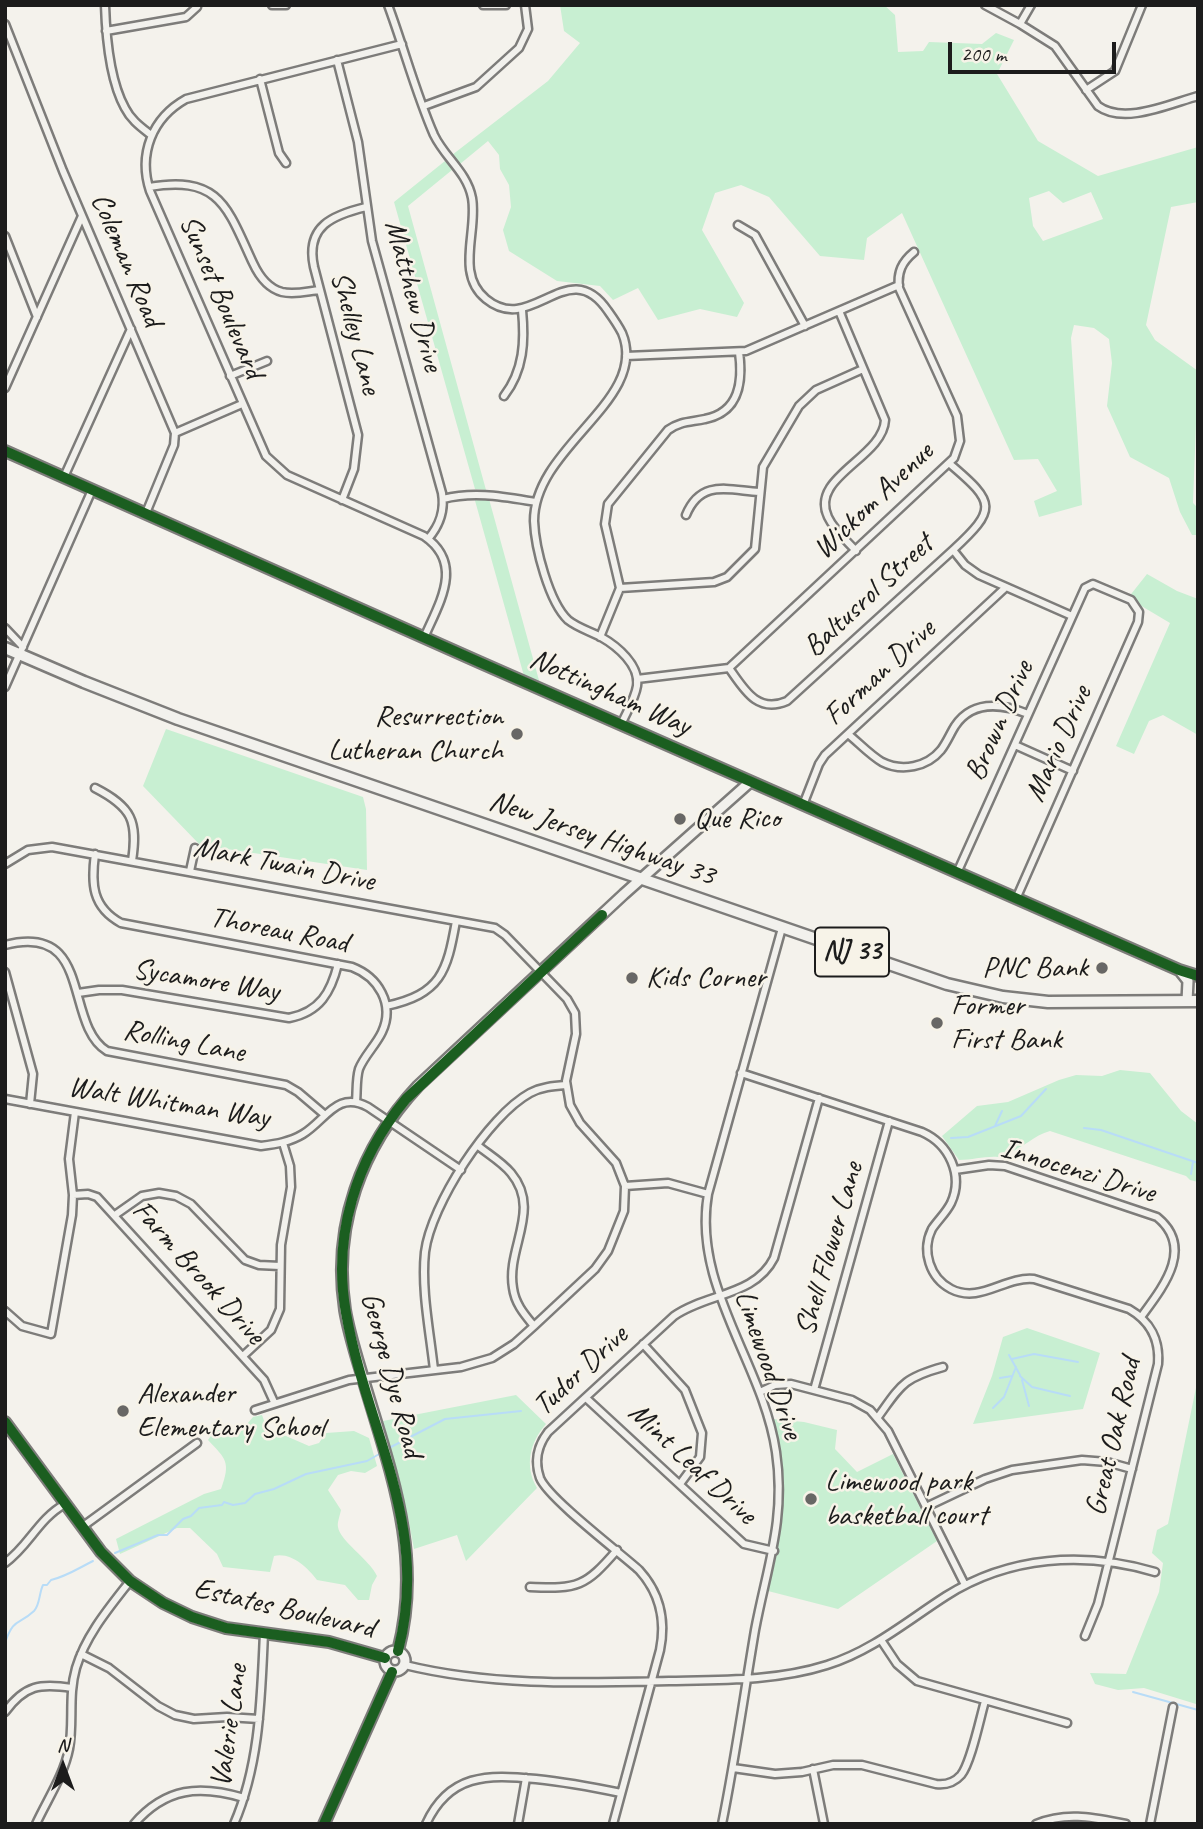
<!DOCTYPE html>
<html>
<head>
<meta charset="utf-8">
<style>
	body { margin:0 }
	#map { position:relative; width:1203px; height:1829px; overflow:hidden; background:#f4f2ec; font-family:Caveat,sans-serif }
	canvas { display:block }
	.frame { position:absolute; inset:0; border:7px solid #1c1c1c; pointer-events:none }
	.north { position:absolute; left:28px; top:1731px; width:70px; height:70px; -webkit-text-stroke:5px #f7f3e8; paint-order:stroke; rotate:0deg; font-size:19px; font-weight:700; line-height:28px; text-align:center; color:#1c1c1c }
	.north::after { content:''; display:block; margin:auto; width:24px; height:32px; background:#1c1c1c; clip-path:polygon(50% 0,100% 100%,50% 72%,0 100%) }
	.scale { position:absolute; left:948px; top:42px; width:168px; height:32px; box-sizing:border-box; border:4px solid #1c1c1c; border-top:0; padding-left:9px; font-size:21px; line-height:24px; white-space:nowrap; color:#1c1c1c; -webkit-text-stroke:5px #f7f3e8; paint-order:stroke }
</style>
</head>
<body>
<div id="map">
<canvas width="1203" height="1829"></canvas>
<div class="frame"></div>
<div class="north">N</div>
<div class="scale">200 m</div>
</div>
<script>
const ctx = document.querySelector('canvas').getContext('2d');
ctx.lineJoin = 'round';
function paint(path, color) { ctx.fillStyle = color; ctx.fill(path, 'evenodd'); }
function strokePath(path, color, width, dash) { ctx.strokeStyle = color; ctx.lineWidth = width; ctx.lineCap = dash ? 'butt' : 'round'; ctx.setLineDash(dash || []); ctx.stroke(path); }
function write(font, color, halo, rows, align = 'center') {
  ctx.font = font + ' Caveat,sans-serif'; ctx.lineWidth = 5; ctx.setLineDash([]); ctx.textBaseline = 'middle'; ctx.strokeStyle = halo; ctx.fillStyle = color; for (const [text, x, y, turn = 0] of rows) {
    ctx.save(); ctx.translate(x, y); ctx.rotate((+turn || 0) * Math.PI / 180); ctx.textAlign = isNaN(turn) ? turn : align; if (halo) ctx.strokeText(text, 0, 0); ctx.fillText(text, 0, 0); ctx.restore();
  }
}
paint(new Path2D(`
	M560 5H884L895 15 898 52 923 51 929 42 982 44 996 33 1014 40 997 74 1038 141 1098 176 1198 147V202L1171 207 1146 325 1155 340 1198 371 1193 503 1198 508V535H1192L1180 512 1169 478 1130 457 1107 406 1112 363 1109 339 1094 328 1074 325 1071 338 1082 505 1039 517 1034 501 1057 491 1038 459 1014 460 902 213 867 238 864 260 820 256 769 197 741 185 715 193 702 230 744 303 737 317 700 309 658 320 638 288 613 300 600 286 557 281 509 251 503 230 511 207 509 185 500 169 499 155 488 141 460 164 452 155 548 81 580 43 564 31ZM1049 191 1063 203 1091 192 1103 219 1043 241 1033 226 1029 198Z
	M445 161 452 170 408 206 486 490 475 489 394 202Z
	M474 497 489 499 540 684 524 676Z
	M1147 574 1177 591 1198 599V735L1163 715 1149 721 1134 754 1116 746 1170 623 1128 598Z
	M166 729 363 797 366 809 367 870 200 845 143 786Z
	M1120 1070 1150 1073 1181 1111 1198 1124V1182L1190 1180 1186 1176 1050 1131C1034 1135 1022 1149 1006 1154L1003 1152 998 1157C985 1156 973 1160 959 1160L942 1136 977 1106 1008 1102 1059 1080 1076 1075 1102 1076Z
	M1027 1328 1100 1353 1083 1409 973 1424 992 1376 1003 1337Z
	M1198 1378V1704H1196L1144 1688 1118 1690 1095 1684 1090 1673 1126 1674 1159 1592 1163 1563 1152 1553 1157 1530 1168 1524Z
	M516 1395 546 1424C530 1442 524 1466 537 1488L466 1561 457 1535 414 1549 408 1517 383 1421Z
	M262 1415 268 1432 286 1436 309 1446 319 1443 326 1433 354 1431 369 1438 377 1466 365 1473 351 1471 338 1475 328 1490 341 1510C340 1515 337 1523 338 1527 340 1541 369 1559 377 1576L372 1585 369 1600H358L345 1585 317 1580C307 1567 291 1552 274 1556L270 1572 223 1567 217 1554 190 1528H177L120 1554 116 1539 204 1494 221 1489C231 1462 226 1459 208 1440L215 1430 241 1431 253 1417Z
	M773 1419 804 1422 837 1430 835 1449 857 1472 893 1454 937 1541 838 1609 768 1591C784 1533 787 1477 773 1419Z`), '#c8efd2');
strokePath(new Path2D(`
	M995 1126 1002 1111
	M1084 1128 1101 1130 1198 1163
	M951 1138 968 1137 1021 1116 1046 1089
	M1191 1174 1193 1162
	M1009 1355 1020 1375
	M1012 1359 1034 1354 1078 1362
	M1020 1376 1032 1387 1070 1396
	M1000 1378 1012 1376
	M1022 1380 1029 1406
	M993 1408 1004 1397 1016 1367
	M389 1448 445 1419 521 1411
	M115 1553 158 1535H167L183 1519 191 1516 199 1508 222 1505 224 1502 233 1505 245 1503 255 1494 274 1489 306 1474 367 1461 381 1453
	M5 1643C14 1617 18 1626 34 1611 40 1605 39 1593 43 1585H47L51 1580C65 1577 79 1568 93 1561
	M1133 1692 1198 1710`), '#b8dcf7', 2);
const street = new Path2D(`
	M105 5C106 36 110 81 125 108 131 120 141 127 151 135
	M272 5H286
	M388 5C404 48 416 94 434 135 445 158 467 172 472 198 478 231 455 274 486 299 532 337 568 252 608 311 613 318 618 325 622 333 650 400 534 446 534 521 535 548 549 602 568 620 578 628 590 631 601 637 617 646 640 665 637 686 635 699 626 713 621 725
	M483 5H506
	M985 5 1020 24 1055 46 1098 106C1124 125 1169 104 1198 96
	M5 24 63 171 175 433 174 445 146 513
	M1020 24 1031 5
	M106 31 186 17 197 7
	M402 44 186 99C152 118 138 154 150 191L266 456 287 475 424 536C465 564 439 603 424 638
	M337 60 358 142 372 241 442 493C445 511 440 525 428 539
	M260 79 279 153 286 163
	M1086 90 1115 71 1142 5
	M424 106 476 87 519 48 528 29 525 5
	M149 187C220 175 227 207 253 263 259 276 267 288 282 292 295 295 308 291 320 290
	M738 225 755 235 805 326
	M5 236 37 317
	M839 311 885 420C883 458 809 477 828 517 834 530 847 541 856 551
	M626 356 746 351 899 285
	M230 376 267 361
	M5 388 82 216
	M504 396C524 370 525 341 522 310
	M175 433 242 404
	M64 477 131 329
	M443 499C475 491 504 497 536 502
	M342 500 354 469 358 435 314 267C305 226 333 215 366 207
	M686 515C701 479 728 490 759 492
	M953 550 965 565 979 575 1072 616
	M620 588 714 582 727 577 755 549 763 467 799 406 816 390 863 369
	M5 628 23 647
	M600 637 620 588 605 524 608 504 668 430C680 421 692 422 705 419 740 412 743 381 739 352
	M729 668C744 689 757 714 787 701L953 550C997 509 996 503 950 464
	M637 679 729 668 954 458 960 441 957 416 899 288C897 272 902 262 914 252
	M5 687 92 490
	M848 734C859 743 870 755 882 762 902 772 927 767 941 750 947 742 950 734 955 726 973 699 1003 704 1028 714
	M1015 745 1073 771
	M95 788C132 807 138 821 132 861
	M803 805 819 764 825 755 1006 587
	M95 854C91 884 92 907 121 923L352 967C378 977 395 1004 382 1032 376 1045 364 1056 359 1069 356 1079 357 1092 356 1102
	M5 864 28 850 52 847 495 928 505 935 567 999 575 1013 576 1034 566 1081 570 1105 580 1123 616 1163 625 1186 624 1211 608 1251 595 1269 534 1326 514 1344 492 1358 461 1367 349 1380 255 1410
	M190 871 195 848
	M957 873 1085 588 1093 584 1131 600 1139 612 1138 622 1016 899
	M5 945C94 922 63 1024 107 1051L286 1085 298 1092 325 1115
	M5 972 33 1074 30 1104
	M78 993 99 990H122L289 1018C320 1012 331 992 338 964
	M386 1006C441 994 447 972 456 921
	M741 1073 922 1132C949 1144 964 1175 951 1203 946 1213 938 1220 932 1229 921 1251 930 1278 951 1289 980 1304 1005 1276 1034 1279L1129 1309C1150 1321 1160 1340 1158 1364L1098 1604 1085 1636
	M5 1099 261 1146C276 1144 290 1142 303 1134 326 1120 337 1090 368 1107L461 1170
	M477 1145C488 1154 502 1162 511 1173 542 1210 506 1248 513 1288 515 1304 525 1315 534 1326
	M955 1170 989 1165 1005 1166 1157 1217C1195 1248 1163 1287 1141 1317
	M625 1186 668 1183 708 1194
	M73 1195 88 1194 97 1197 264 1380 274 1402
	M115 1215 142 1196 159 1193 176 1196 191 1204 245 1260 259 1265 280 1266
	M5 1311 22 1326 51 1334 72 1215 73 1195 69 1159 75 1112
	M643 1344 685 1390 702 1433 700 1457 680 1484
	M243 1356 271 1330 280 1309 281 1245 291 1187 290 1166 283 1143
	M434 1370C430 1332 421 1290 425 1252 431 1205 488 1116 530 1093 541 1087 553 1086 566 1085
	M814 1390 889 1121
	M760 1392 775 1385 791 1384 852 1400 870 1410 888 1431 965 1585
	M586 1398 744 1544 774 1551
	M878 1417C901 1385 903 1378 943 1367
	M926 1507 985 1479 1012 1470 1082 1460 1107 1462 1132 1469
	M82 1527 197 1443
	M5 1563C29 1546 38 1519 65 1504
	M530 1587C578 1589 585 1587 617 1550
	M881 1640 897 1664 917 1681 1067 1723
	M81 1654 109 1668 158 1706 175 1715 194 1719 227 1717 259 1719
	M405 1665C490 1686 581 1683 669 1681 721 1680 777 1681 827 1665 872 1651 907 1621 946 1596 1009 1556 1084 1551 1155 1572
	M5 1712C25 1685 40 1683 72 1688
	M733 1768 775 1774 802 1772 833 1765H862L936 1784C945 1785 954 1783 961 1775 971 1763 980 1718 985 1701
	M813 1769 824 1824
	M36 1824C47 1800 64 1775 69 1749 74 1722 68 1696 76 1668 86 1635 109 1608 130 1581
	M134 1824C166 1787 200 1785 244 1798
	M234 1824C260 1764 261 1698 264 1633
	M426 1824C449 1774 487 1774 536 1779 565 1782 592 1787 621 1793
	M518 1824 526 1778
	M613 1824 660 1650C666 1620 660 1593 639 1570 619 1552 548 1498 540 1478 534 1461 538 1445 548 1432L674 1316C707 1293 755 1296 774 1258L819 1098
	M722 1824C735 1760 744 1695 755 1630 767 1566 786 1519 776 1452 763 1363 692 1287 708 1194L782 928
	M1036 1824C1067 1811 1095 1818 1126 1824
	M1150 1824 1173 1707`);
const secondary = new Path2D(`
	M5 451 479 662 1179 970 1198 976
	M1180 971 1188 981 1187 1001
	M5 1422 101 1552 130 1581 163 1603 192 1617 226 1628 329 1642 385 1658
	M385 1661a10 10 0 1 1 20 0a10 10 0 1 1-20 0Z
	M398 1651C423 1555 391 1473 364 1382 357 1358 349 1334 345 1310 332 1226 361 1147 418 1086L624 894 750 782
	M324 1824 392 1672`);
const primary = new Path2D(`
	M5 648 84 682 178 719 947 984 1003 997 1048 1002 1198 1001`);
strokePath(street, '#7d7c7a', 11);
strokePath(secondary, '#7d7c7a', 14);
strokePath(primary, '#7d7c7a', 15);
strokePath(street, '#f2f1ed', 6);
strokePath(secondary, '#f2f1ed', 9);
strokePath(primary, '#f2f1ed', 10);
strokePath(new Path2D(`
	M5 451 479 662 1179 970 1198 976
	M5 1422 101 1552 130 1581 163 1603 192 1617 226 1628 329 1642 385 1658
	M398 1651C431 1525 367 1432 346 1313 332 1236 356 1159 406 1099L602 915
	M324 1824 392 1672`), '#1b5e20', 10);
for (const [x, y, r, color] of [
	[517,734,7,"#686765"],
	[680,819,7,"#686765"],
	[1102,968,7,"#686765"],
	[632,978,7,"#686765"],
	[937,1023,7,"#686765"],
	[123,1411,7,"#686765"],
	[811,1499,7,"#686765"]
]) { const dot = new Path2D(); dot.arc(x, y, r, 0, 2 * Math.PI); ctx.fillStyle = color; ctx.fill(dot); strokePath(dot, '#f7f3e8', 2.5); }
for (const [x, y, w] of [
	[852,952,74]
]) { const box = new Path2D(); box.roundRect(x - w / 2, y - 24.5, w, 49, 5); ctx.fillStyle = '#f7f3e8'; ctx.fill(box); strokePath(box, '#1c1c1c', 2); }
write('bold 28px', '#1c1c1c', null, [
	["NJ 33",852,952]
]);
write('30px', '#1c1c1c', '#f7f3e8', [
	["Coleman Road",126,260,67],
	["Matthew Drive",413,296,75],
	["Sunset Boulevard",221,297,67],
	["Shelley Lane",355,333,75],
	["Wickom Avenue",874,501,-44],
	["Baltusrol Street",869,596,-43],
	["Forman Drive",880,673,-43],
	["Nottingham Way",610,693,24],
	["Brown Drive",1000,721,-66],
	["Mario Drive",1059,744,-66],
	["New Jersey Highway 33",602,839,19],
	["Mark Twain Drive",284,865,11],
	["Thoreau Road",279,931,11],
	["Sycamore Way",206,981,9],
	["Rolling Lane",184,1042,11],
	["Walt Whitman Way",169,1103,9],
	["Innocenzi Drive",1078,1171,17],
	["Shell Flower Lane",830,1249,-74],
	["Farm Brook Drive",198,1273,48],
	["Limewood Drive",768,1365,71],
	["Tudor Drive",581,1371,-43],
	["George Dye Road",391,1375,75],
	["Great Oak Road",1114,1437,-77],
	["Mint Leaf Drive",692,1464,43],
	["Estates Boulevard",284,1609,13],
	["Valerie Lane",230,1726,-82]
]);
write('30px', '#1c1c1c', '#f7f3e8', [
	["Resurrection",503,717,"right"],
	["Lutheran Church",503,751,"right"],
	["Que Rico",694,819],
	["PNC Bank",1088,968,"right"],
	["Kids Corner",646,978],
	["Former",951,1006],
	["First Bank",951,1040],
	["Alexander",137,1394],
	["Elementary School",137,1428],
	["Limewood park",825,1482],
	["basketball court",825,1516]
], 'left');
</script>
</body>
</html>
